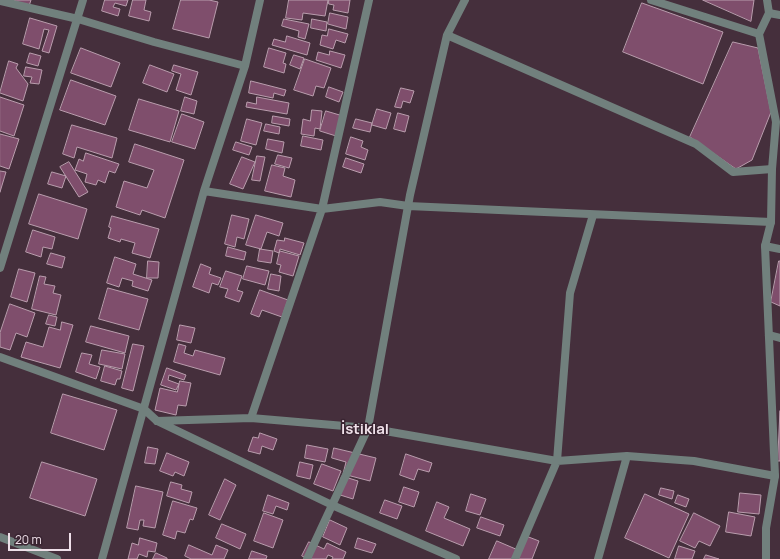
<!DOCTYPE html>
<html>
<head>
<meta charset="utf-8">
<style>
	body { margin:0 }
	#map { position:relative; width:780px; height:559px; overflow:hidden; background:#452f3c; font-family:Manrope,sans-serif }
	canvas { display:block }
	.scale { position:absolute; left:8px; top:533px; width:63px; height:18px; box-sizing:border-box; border:2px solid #efe0e9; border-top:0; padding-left:5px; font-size:12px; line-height:14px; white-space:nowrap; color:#efe0e9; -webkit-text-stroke:3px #3a2532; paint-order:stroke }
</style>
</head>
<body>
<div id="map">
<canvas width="780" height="559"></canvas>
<div class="scale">20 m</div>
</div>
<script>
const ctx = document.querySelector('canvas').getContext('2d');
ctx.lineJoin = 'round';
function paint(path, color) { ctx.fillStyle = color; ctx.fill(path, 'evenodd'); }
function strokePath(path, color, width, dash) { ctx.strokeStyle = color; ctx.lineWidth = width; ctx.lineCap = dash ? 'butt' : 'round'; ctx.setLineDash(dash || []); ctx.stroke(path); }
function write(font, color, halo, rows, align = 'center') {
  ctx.font = font + ' Manrope,sans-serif'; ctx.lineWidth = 3; ctx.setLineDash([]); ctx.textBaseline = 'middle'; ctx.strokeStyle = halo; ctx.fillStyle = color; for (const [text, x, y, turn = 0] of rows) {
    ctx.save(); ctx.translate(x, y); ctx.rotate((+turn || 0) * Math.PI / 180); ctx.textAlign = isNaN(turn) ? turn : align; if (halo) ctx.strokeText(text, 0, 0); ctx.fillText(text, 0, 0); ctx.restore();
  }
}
const building = new Path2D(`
	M13 0H31L29 6Z
	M105 0H128L126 6 115 3 113 7 120 9 118 16 102 11Z
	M133 0H146L144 10 151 12 149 21 129 16Z
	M181 0H209L218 2 209 38 173 29Z
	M289 0H328L325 16 303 13 302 20 286 18Z
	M329 0H350L348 13 333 10 334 5 329 4Z
	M703 0H754L751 21Z
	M642 3 723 32 703 84 623 52Z
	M330 13 348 17 346 29 328 24Z
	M30 18 57 26 49 53 42 51 49 30 44 29 39 49 23 44Z
	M284 19 309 24 305 39 298 37 299 31 282 26Z
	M312 19 327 22 326 31 311 28Z
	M329 29 348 34 345 43 336 40 333 49 320 45 322 35 327 36Z
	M287 36 310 43 307 55 272 45 274 39 285 42Z
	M733 42 758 48 771 112 752 160 736 169 690 137Z
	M81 48 120 63 111 87 71 73Z
	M269 48 286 53 283 63 286 64 284 73 264 67Z
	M330 51 345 55 341 68 316 60 318 52 329 55Z
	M30 53 41 56 38 66 27 63Z
	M294 55 304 58 300 69 290 65Z
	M305 59 331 68 324 88 316 86 313 96 294 90Z
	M9 61 18 64 16 68 28 84 23 101 0 93Z
	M150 65 174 74 167 92 143 83Z
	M174 65 198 72 191 95 176 90 181 74 172 71Z
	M26 67 42 70 39 84 30 83 32 77 24 76Z
	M71 80 116 96 105 125 60 110Z
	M251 81 286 90 284 96 274 93 273 98 249 93Z
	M329 87 343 92 339 102 326 97Z
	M401 88 414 91 410 103 403 101 401 108 395 107Z
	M0 97 24 105 14 136 0 131Z
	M185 97 197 101 194 114 181 111Z
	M257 97 289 103 287 114 246 107 247 102 256 104Z
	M139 99 179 111 170 142 129 130Z
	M377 109 391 113 386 129 372 125Z
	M312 110 322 111 320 129 315 128 314 136 301 134 303 119 310 121Z
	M326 111 343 116 336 136 320 131Z
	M398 113 409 116 405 132 394 129Z
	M182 114 204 122 195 149 172 142Z
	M273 116 290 119 289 126 272 123Z
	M247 119 262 123 256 145 241 141Z
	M356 119 372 123 370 132 353 128Z
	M266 124 280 127 279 134 264 131Z
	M72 125 117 138 112 158 77 147 74 158 63 154Z
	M0 134 19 139 9 169 0 166Z
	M303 136 323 140 321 150 301 146Z
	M351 137 363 141 361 147 368 150 365 160 346 154Z
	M268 139 284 142 282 153 266 149Z
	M236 142 252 147 249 155 233 150Z
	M135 144 184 160 165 218 142 210 140 215 116 207 124 181 147 188 154 170 129 162Z
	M86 153 119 164 115 173 109 171 105 183 98 180 96 185 85 182 87 174 75 170 79 159 83 161Z
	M278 155 292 158 289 168 275 164Z
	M257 156 265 157 260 181 252 180Z
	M242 157 255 162 243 189 230 184Z
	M346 158 364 164 361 173 343 167Z
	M69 162 88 192 79 197 60 167Z
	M272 165 285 168 283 176 295 180 291 197 265 191Z
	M0 171 6 172 0 192Z
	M52 172 66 176 62 188 48 184Z
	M39 194 87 209 78 239 29 224Z
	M232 215 249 219 244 239 237 237 235 247 225 244Z
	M256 215 283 223 279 236 267 232 261 249 246 245Z
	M112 216 159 229 150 258 132 253 135 243 121 239 120 242 108 238 111 228 109 227Z
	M33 230 55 237 52 249 43 247 41 257 26 252Z
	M285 238 304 243 300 255 280 249 279 253 274 251 277 240 284 241Z
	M228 247 246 252 244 260 226 256Z
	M260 249 273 251 271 263 258 261Z
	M280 251 299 256 293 276 279 272 281 265 277 264Z
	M51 253 65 257 62 268 47 264Z
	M115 257 136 264 133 274 152 280 148 291 132 286 133 281 122 278 119 287 107 283Z
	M148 261 159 262 158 278H147Z
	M779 261H780V306L771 302Z
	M201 264 211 268 209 274 221 278 218 285 212 283 209 293 193 287Z
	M247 266 269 271 265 285 243 279Z
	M19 269 35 273 27 302 11 297Z
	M226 271 242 276 237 290 243 292 239 302 225 297 228 289 220 287Z
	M271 274 281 276 279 291 268 289Z
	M40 276 46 277 44 284 55 286 53 293 61 295 56 315 32 309Z
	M108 288 148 299 139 330 99 319Z
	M260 290 288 300 282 317 262 310 259 317 251 314Z
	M10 304 35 313 27 337 16 333 10 350 0 347V333Z
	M49 315 57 317 55 326 46 324Z
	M62 322 73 325 60 368 21 357 26 342 43 347 49 327 60 330Z
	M180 325 195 328 191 343 177 340Z
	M91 326 129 336 125 353 86 342Z
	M133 344 144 346 133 391 122 388Z
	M179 344 186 346 184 353 193 356 195 350 225 358 220 375 174 362Z
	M102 350 125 354 122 369 99 364Z
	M82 353 92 355 89 364 100 367 96 379 76 372Z
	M105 366 122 371 120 379H117L115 385 101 381Z
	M167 368 186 375 184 380 169 375 168 380 179 384 176 390 161 385Z
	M180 381 191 383 186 406 178 405 176 415 155 410 160 388 177 392Z
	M63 394 117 410 104 450 51 433Z
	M780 411V461H778Z
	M260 433 277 439 273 450 262 446 260 454 248 451 253 437 258 438Z
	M307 445 328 449 325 462 305 458Z
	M148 447 158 449 155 464 145 463Z
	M334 448 376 458 370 481 343 474 346 462 332 458Z
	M167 453 189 462 184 476 175 472 173 476 160 471Z
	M406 454 432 463 429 472 418 469 414 480 400 475Z
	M42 462 97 479 85 516 30 498Z
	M300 462 313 465 310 479 297 476Z
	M322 464 341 471 333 491 314 484Z
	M342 476 358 481 353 499 337 494Z
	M225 479 236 485 220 520 209 515Z
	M171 482 182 485 181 489 192 492 189 503 167 496Z
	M136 486 163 492 155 528 143 526 144 520H140L138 530 127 528Z
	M404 487 419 492 414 507 399 502Z
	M661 488 674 491 672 499 659 495Z
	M740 493 761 495 759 514 738 512Z
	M471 494 486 499 480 515 466 511Z
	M645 494 689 514 669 558 625 538Z
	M268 495 289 503 287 510 276 506 273 514 263 511Z
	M678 495 689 499 686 507 675 503Z
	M385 500 402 506 397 519 380 513Z
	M173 501 197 508 193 520 190 519 185 533 177 531 175 539 163 535Z
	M437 502 449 507 444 518 470 529 463 546 426 531Z
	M729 512 755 517 751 536 726 532Z
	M264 513 283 520 273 548 254 541Z
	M694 513 720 526 710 546 699 541 695 548 680 541Z
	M481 517 504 525 500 536 477 528Z
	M330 520 347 528 340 545 323 537Z
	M222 524 246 534 240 549 216 538Z
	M526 536 539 541 532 559H516Z
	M140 538 157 543 155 552 148 551 147 557 139 554 137 559H128L132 543 138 545Z
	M358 538 376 544 372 553 355 548Z
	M497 541 518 550 514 559H489Z
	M309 542 324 549 327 543 346 552 343 559H332L333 557 328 555 326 559H308L302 556Z
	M189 545 212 555 216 545 228 550 224 559H191L185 556Z
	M679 546 695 551 692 559H675Z
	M252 551 267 556 266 559H249Z
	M156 553 167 558V559H153Z
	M706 555 719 559H704Z`);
paint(building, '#7f4e6c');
strokePath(building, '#b99dad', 1);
strokePath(new Path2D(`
	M651 0 759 34
	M0 1 78 19 154 42 245 66
	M769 13 780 15
	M447 35 696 144 733 172 772 169
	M204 191 322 209 380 202 408 206 771 222
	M765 246 780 249
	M0 268 83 0
	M769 335 780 338
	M0 357 144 409 157 421 332 505 456 559
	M251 418 322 209 369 0
	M157 421 251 418 368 428 557 461 627 456 694 461 775 476
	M0 537 57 559
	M102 559 204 191 245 66 260 0
	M307 559 368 428 410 195 447 35 465 0
	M515 559 557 461 570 293 593 215
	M598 559 627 456`), '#71807d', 8);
strokePath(new Path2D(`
	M766 559V528L775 476 765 246 771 222 772 169 776 122 759 34 769 13 767 0`), '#71807d', 8);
write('bold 15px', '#efe0e9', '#3a2532', [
	["İstiklal",365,430]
]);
</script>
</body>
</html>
